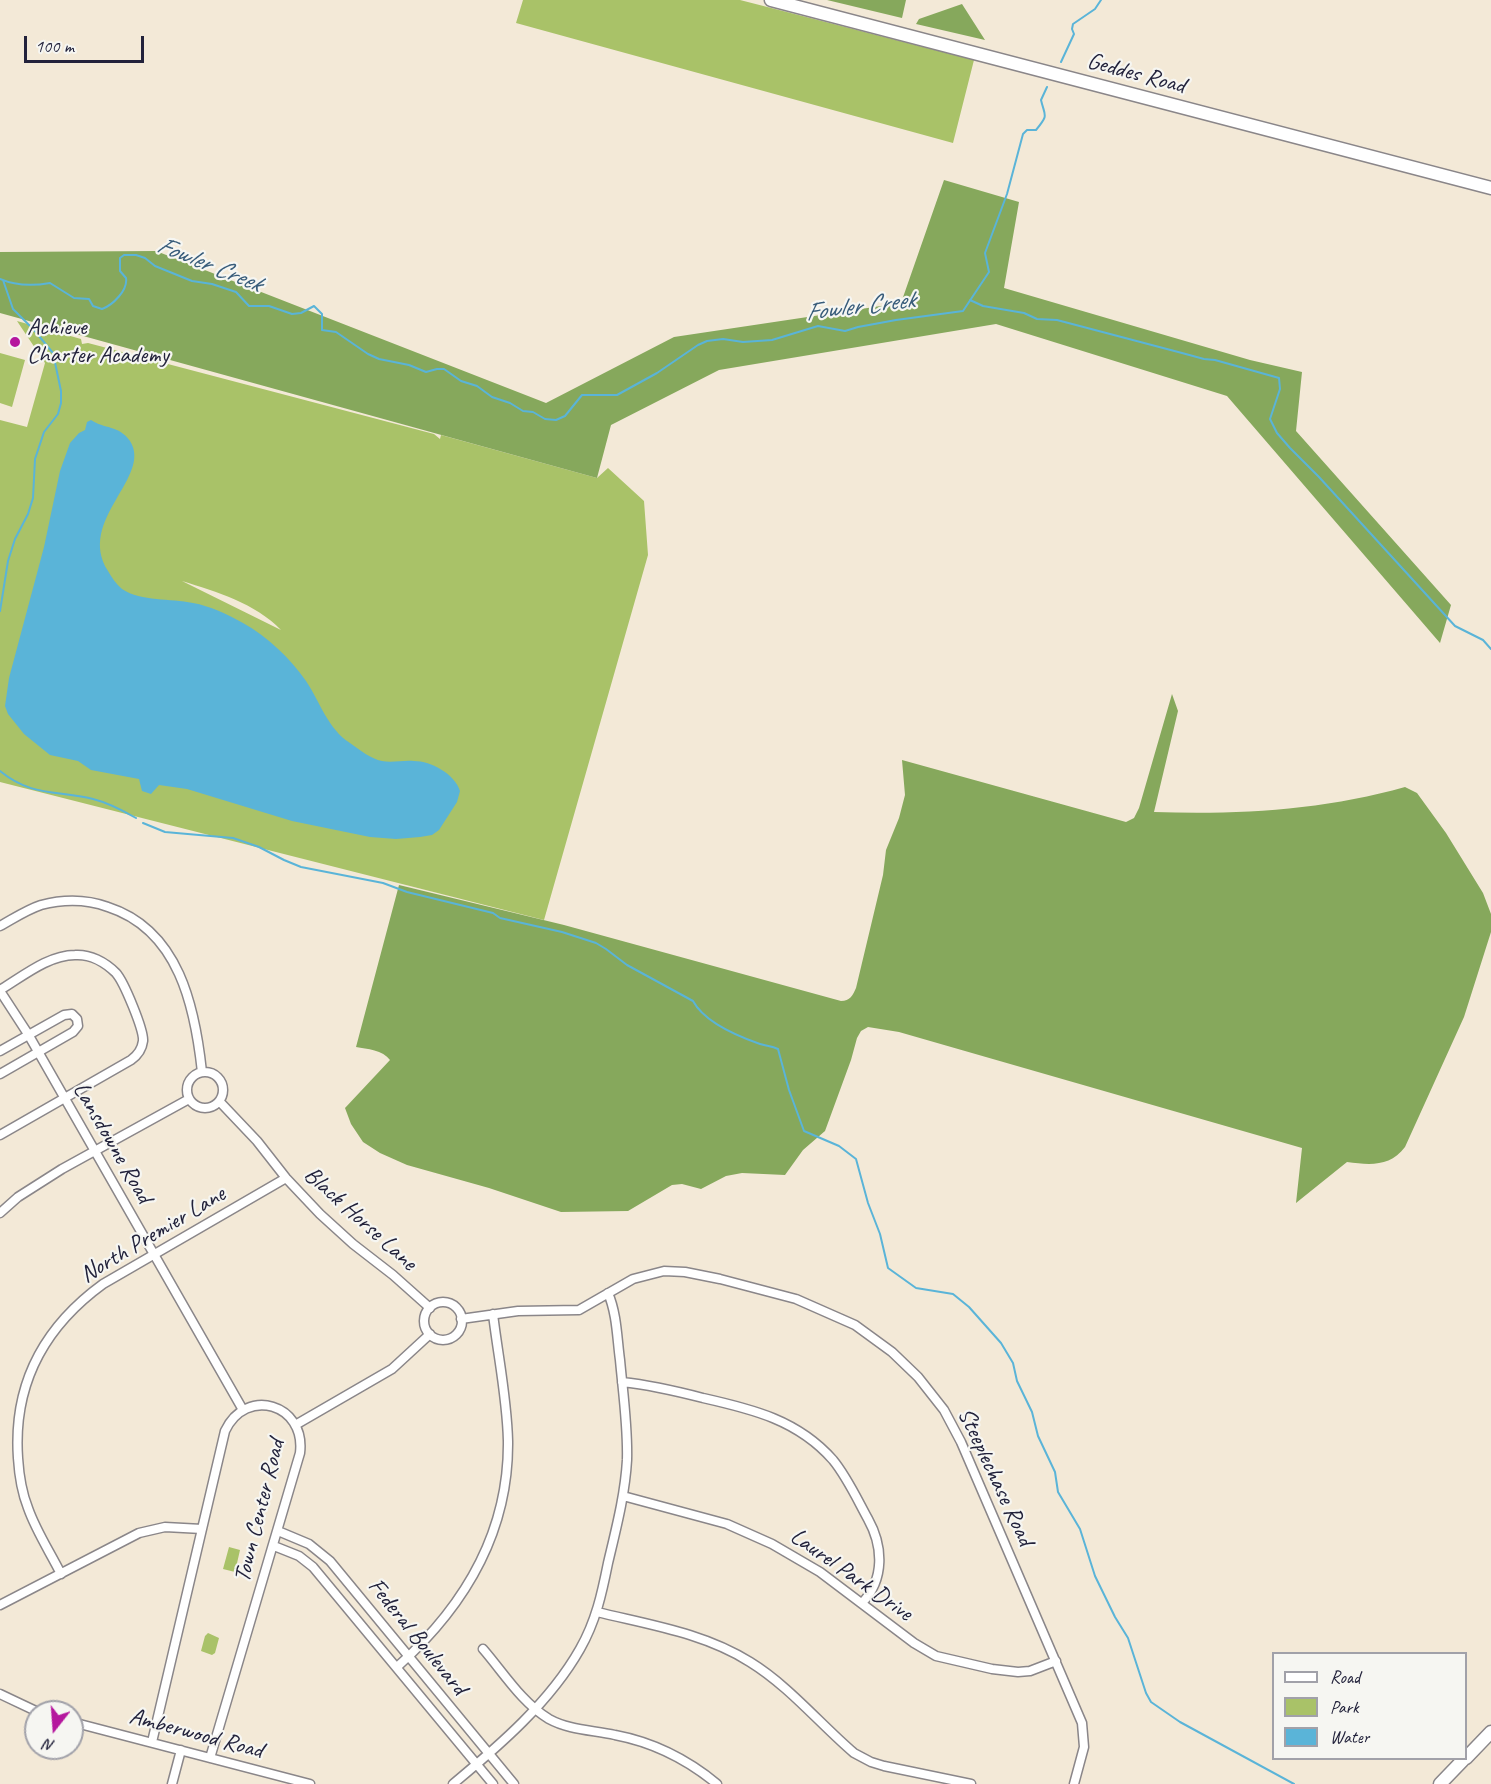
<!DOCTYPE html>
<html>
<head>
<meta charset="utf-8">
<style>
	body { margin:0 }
	#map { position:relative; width:1491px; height:1784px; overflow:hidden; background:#f3e9d7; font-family:Caveat,sans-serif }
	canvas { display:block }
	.legend { position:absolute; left:1272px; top:1652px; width:195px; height:108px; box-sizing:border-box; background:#f6f6f2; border:2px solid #a1a1a9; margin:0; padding:8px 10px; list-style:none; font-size:18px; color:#22223b }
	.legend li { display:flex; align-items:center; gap:12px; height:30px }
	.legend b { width:30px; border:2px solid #a1a1a9 }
	.north { position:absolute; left:24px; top:1700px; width:60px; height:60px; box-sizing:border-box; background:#f6f6f2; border:2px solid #a1a1a9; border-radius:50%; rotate:197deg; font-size:16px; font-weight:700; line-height:24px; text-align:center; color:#22223b }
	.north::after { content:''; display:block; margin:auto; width:21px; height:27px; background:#b5179e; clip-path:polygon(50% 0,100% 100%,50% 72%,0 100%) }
	.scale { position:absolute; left:24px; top:36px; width:120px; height:27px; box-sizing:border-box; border:3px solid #22223b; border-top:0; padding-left:8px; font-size:18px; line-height:21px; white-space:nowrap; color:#22223b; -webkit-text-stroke:4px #f6f6f2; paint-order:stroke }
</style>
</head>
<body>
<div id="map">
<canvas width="1491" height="1784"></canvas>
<ul class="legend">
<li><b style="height:8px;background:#fff"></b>Road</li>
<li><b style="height:16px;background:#a9c268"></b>Park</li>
<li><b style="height:16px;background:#5ab4d8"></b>Water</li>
</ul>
<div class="north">N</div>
<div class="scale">100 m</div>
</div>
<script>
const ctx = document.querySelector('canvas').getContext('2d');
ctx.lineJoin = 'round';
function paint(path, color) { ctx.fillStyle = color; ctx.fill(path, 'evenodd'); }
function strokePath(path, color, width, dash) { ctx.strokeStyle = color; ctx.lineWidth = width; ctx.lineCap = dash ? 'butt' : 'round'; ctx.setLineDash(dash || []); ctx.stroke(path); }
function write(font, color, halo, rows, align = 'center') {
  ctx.font = font + ' Caveat,sans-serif'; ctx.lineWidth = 4.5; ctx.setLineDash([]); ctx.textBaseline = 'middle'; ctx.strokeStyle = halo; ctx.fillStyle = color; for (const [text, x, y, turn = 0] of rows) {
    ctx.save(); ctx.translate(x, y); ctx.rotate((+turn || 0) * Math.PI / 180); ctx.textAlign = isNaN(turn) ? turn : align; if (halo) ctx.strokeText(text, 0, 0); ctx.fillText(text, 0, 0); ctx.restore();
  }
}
paint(new Path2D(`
	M523 0H740L974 60 953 143 516 23Z
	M17 321 81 339 82 344 88 343 434 434 440 439 441 435 597 478 608 468 644 501 648 555 544 920 0 782V420L27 427 45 363ZM182 581C217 592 255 603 281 630Z
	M0 353 25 360 12 407 0 403Z
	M229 1547 240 1550 235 1572 223 1569Z
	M208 1633 219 1638 215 1653 212 1655 201 1651 205 1636Z`), '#a9c268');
paint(new Path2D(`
	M827 0H906L902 18Z
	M962 4 985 40 916 24 919 19Z
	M944 180 1019 202 1004 288 1250 360 1302 372 1296 431 1451 605 1440 643 1227 396 996 324 719 370 611 425 597 478 0 313V252L156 251 546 403 674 337 901 303Z
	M1172 694 1178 711 1154 812C1238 815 1324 810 1405 787L1417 793 1446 833 1483 893 1491 914V932L1464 1017 1405 1147C1390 1167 1370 1165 1347 1162L1296 1203 1302 1148 899 1032 868 1027 861 1031 857 1038 851 1060 825 1131 803 1150 785 1175 742 1173 726 1176 701 1189 682 1184 672 1185 628 1211 561 1212 489 1188 407 1165 380 1153 363 1142 351 1124 345 1108 390 1060C383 1050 367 1049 356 1047L399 885 564 925 841 1001C850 1001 853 995 856 988L883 875 886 850 899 818 905 795 902 760 1126 822 1134 818 1139 808Z`), '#86a85c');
paint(new Path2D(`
	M91 420C104 429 119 425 130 441 153 477 76 520 108 571 112 578 116 584 122 589 142 602 170 598 193 603 210 606 227 614 243 623 268 637 290 658 306 681 320 702 328 729 350 743 360 750 371 759 382 761 392 763 403 760 414 761 431 761 455 774 460 791L457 802 439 830 432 835 420 837 396 839 370 837 292 821 187 789 159 785 151 794 142 791 139 779 91 770 78 761 50 755 24 734 8 714 5 706 9 678 44 547 60 471 70 443 79 433 85 430 87 422Z`), '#5ab4d8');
strokePath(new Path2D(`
	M1061 62 1074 34 1072 29 1073 24 1095 9 1101 0
	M0 279C16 286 33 286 50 283L74 298 89 299 93 306 102 309C113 305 128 290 126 278L120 271V258L124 255H136L145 258 155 266 192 281 212 284 236 292 249 306H269L292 314 301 313 314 306 322 314V330L336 332 368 354 379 359 409 365 426 372 437 369H444L461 381 477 386 492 397 510 403 523 411 533 412 545 419 556 420 565 416 582 395H617L657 373 698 345 707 341 723 339 743 342 772 340 818 326 845 331 858 327 896 320 963 311 989 272 985 253 1007 194 1023 134 1027 130H1036C1049 114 1045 117 1041 100L1047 87
	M970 300 983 306 1024 313 1037 319 1057 320 1182 353 1204 359 1215 360 1279 378 1280 389 1270 419 1277 433 1290 448 1319 477 1455 626 1483 640 1491 649
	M0 611 8 561 15 539 28 514 33 498 35 459 44 432 58 414 61 403V391L53 353 34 330 13 309 3 280
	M0 771C32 797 56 790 93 799 109 803 122 810 136 818
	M143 823 165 832 233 838 259 847 284 860 301 867 383 883 407 892 493 913 500 918 562 932 596 943 606 949 627 965 693 1001C705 1023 737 1036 760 1044 766 1046 772 1046 778 1049L789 1090 804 1131 839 1146 856 1159 868 1203 880 1234 888 1268 916 1288 953 1294 969 1307 1001 1343 1013 1363 1017 1381 1032 1412 1038 1436 1055 1472 1058 1492 1080 1529 1095 1576 1115 1617 1128 1638 1146 1693 1151 1702 1180 1722 1294 1784`), '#5ab4d8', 2);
const street = new Path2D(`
	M0 926C13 919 26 910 41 905 64 899 86 899 108 907 179 930 195 1007 202 1072
	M0 990C22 977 48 955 75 955 90 954 105 962 116 973 124 982 144 1030 143 1041 142 1049 138 1055 131 1060L0 1135
	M0 991 28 1034 243 1410
	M0 1051 64 1015 72 1014 77 1019 78 1026 73 1032 0 1074
	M187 1090a18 18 0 1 1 36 0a18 18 0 1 1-36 0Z
	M220 1102 257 1141 286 1178 320 1214 353 1244 393 1275 430 1308
	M0 1213 18 1197 62 1169 189 1099
	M424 1321a19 19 0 1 1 38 0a19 19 0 1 1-38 0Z
	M461 1319 518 1311 579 1310 633 1279 664 1271 685 1272 720 1279 796 1299 855 1325 892 1352 918 1377 944 1410 961 1442 1082 1723 1084 1747 1074 1784
	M622 1382C650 1385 676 1391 703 1398 752 1409 798 1420 833 1460 847 1477 857 1499 868 1519 883 1546 885 1579 862 1603
	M297 1424 392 1369 430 1334
	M623 1496 727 1524 772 1544 820 1572 914 1643 936 1656 992 1669 1018 1672 1030 1671 1056 1661
	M278 1531 309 1544 330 1561 514 1784
	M274 1546 299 1556 313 1567 493 1784
	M61 1574C50 1552 36 1531 28 1508 22 1493 19 1474 18 1458 13 1385 44 1327 103 1284L286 1178
	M0 1605 139 1533 165 1527 202 1529
	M597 1612C650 1625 704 1633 750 1662 789 1686 820 1724 854 1753L871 1762 884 1766 971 1784
	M483 1649C503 1672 522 1703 549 1719 569 1730 592 1730 615 1735 652 1742 688 1760 717 1784
	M397 1667C464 1607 509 1534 508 1441 507 1398 498 1356 493 1314
	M0 1694 38 1712
	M72 1722 310 1784
	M152 1742 225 1431C246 1386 306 1404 300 1453L210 1758
	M172 1784 181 1750
	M453 1784C500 1745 550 1702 580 1649 596 1621 602 1593 608 1563 616 1529 625 1495 627 1460 628 1427 623 1393 620 1360 617 1338 617 1314 608 1293`);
const secondary = new Path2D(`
	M771 0 1491 188
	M1466 1758 1491 1732
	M1440 1784 1465 1758`);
strokePath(street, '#8a8689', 11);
strokePath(secondary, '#8a8689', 15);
strokePath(street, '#fff', 8);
strokePath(secondary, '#fff', 12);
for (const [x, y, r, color] of [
	[15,342,6,"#b5179e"]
]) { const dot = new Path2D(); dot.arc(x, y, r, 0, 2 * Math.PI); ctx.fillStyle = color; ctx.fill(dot); strokePath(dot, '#f6f6f2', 2); }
write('24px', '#22223b', '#f6f6f2', [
	["Geddes Road",1136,74,15],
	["Lansdowne Road",112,1143,60],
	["Black Horse Lane",360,1219,42],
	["North Premier Lane",153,1235,-31],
	["Steeplechase Road",995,1477,65],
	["Town Center Road",260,1511,-76],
	["Laurel Park Drive",851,1575,35],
	["Federal Boulevard",417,1637,51],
	["Amberwood Road",196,1734,15]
]);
write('24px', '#22223b', '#f6f6f2', [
	["Achieve",27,328],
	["Charter Academy",27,356]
], 'left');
write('italic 26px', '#385c7a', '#f6f6f2', [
	["Fowler Creek",209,265,22],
	["Fowler Creek",860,307,-7]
]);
</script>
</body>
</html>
